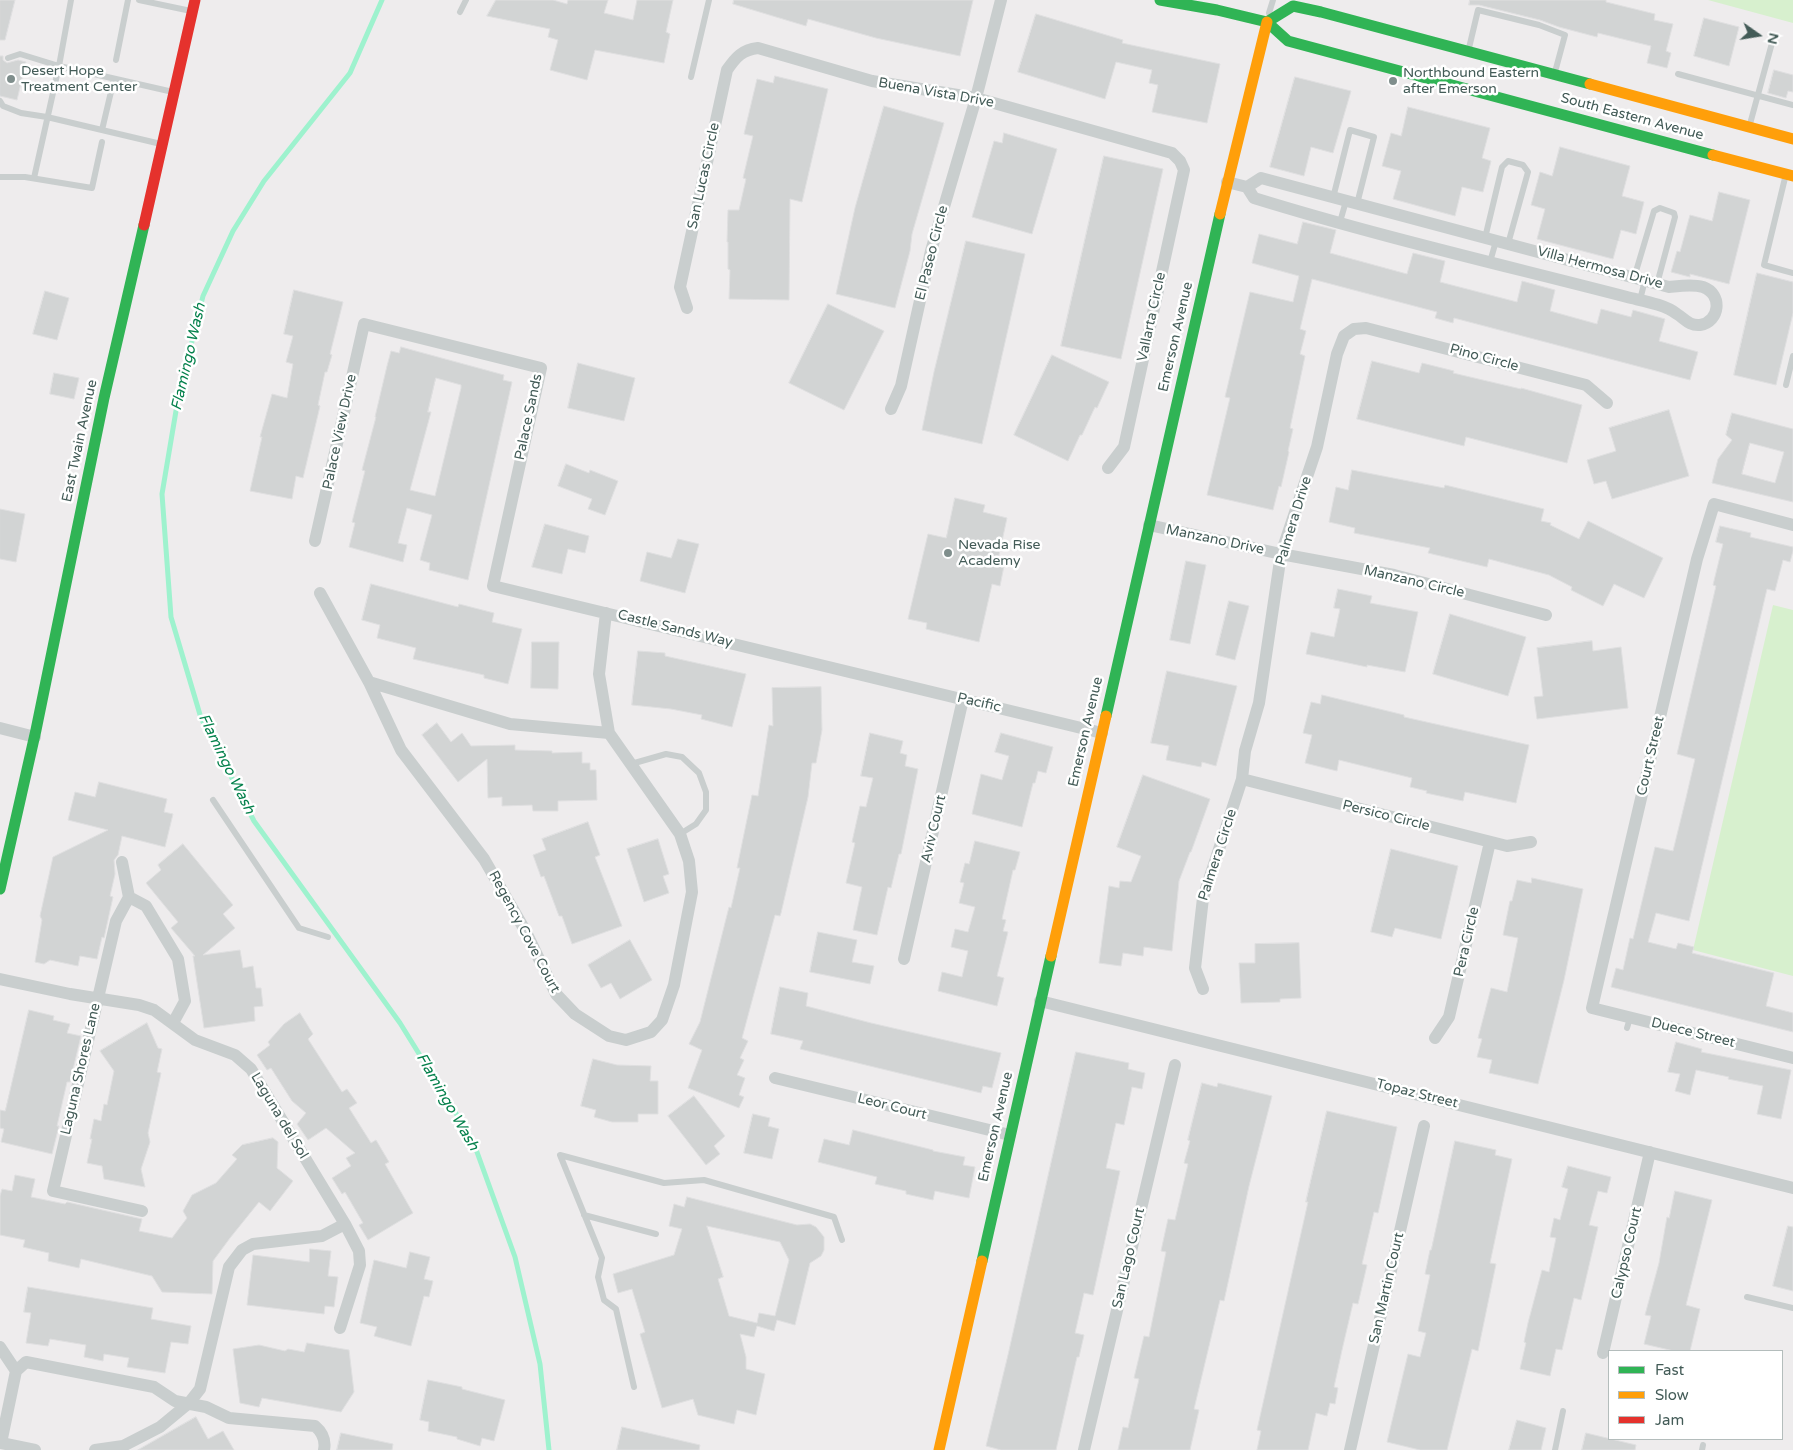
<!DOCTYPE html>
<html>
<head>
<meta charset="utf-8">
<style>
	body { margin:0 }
	#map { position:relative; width:1793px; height:1450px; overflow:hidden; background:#eeeced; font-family:"Varela Round",sans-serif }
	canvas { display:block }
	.legend { position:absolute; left:1608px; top:1350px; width:175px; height:90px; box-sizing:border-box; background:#fff; border:1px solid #b4bdbc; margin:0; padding:6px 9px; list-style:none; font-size:15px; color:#435b57 }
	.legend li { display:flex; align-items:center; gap:10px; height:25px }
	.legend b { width:25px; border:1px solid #b4bdbc }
	.north { position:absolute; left:1733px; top:10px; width:50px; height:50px; -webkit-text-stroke:4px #fff; paint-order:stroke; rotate:103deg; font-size:14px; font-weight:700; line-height:20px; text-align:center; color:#435b57 }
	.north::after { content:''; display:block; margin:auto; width:18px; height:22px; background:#435b57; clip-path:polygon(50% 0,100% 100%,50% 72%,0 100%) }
</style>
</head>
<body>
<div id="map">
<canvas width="1793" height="1450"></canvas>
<ul class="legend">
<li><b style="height:6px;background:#30b455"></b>Fast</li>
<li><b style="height:6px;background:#ff9f0a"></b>Slow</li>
<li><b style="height:6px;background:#e5322d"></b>Jam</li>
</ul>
<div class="north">N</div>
</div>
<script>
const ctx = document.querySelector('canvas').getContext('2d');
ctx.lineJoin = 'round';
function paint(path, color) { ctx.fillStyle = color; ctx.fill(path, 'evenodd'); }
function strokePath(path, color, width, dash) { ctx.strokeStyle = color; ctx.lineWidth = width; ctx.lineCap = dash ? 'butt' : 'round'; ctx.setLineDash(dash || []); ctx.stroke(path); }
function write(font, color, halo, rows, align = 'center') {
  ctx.font = font + ' "Varela Round",sans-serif'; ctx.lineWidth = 5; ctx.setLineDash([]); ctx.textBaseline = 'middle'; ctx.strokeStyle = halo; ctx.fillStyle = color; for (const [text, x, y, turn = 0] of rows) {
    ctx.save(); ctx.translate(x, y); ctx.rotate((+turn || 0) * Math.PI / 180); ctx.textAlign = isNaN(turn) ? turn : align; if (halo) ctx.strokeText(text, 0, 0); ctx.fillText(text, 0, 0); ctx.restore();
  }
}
paint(new Path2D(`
	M1708 0H1793V23Z
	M1773 605 1793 610V976L1693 950Z`), '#d7f0ce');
strokePath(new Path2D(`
	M382 0 350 73 264 181 233 231 203 296 178 399 162 494 171 617 201 718 254 821 400 1023 473 1141 515 1257 540 1364 549 1450`), '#9ef2ce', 5);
const building = new Path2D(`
	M0 0H15L5 40H0Z
	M496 0H553L567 4 568 0H608L604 13 633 20 637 0H673L666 32 670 34 664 63 595 50 587 80 550 70 558 40 548 37 550 29 487 16Z
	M734 0H973L960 56 876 38 808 19 806 26 733 4Z
	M1470 0H1606V2L1655 14 1654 20 1673 24 1666 51 1671 53 1667 68 1647 63 1651 46 1598 33 1597 37 1559 27 1540 20 1479 5H1469Z
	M1036 14 1123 40 1122 43 1220 64 1207 123 1152 112 1158 85 1149 83 1152 70 1116 62 1105 99 1018 72Z
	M1704 18 1739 27 1729 66 1694 56Z
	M0 56H3V60L7 63 18 60 26 62 17 100 0 96Z
	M1774 70 1793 75V92L1788 91 1786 98 1768 93Z
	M775 76 828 89 802 202 790 199 789 300 729 299 730 270 728 269V242H727L728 210H739L746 179 743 178 753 136 744 134 757 79 773 83Z
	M1295 77 1351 91 1333 153 1311 147 1304 176 1270 167Z
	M884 106 944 123 912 234 910 251 895 308 836 294 855 208Z
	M1408 107 1490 128 1482 158 1491 161 1483 192 1462 187 1455 216 1393 199 1401 171 1382 166 1391 133 1401 136Z
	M1004 133 1057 149 1032 234 972 217 994 141 1002 143Z
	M1560 147 1630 166 1622 196 1644 202 1636 234 1621 230 1613 259 1537 239 1545 209 1531 205 1540 172 1552 176Z
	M1104 156 1163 169 1121 359 1061 346Z
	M1719 192 1750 200 1729 284 1690 274V277L1671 272 1677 251 1680 252 1690 215 1712 221Z
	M1303 222 1336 230 1330 253 1407 274 1413 253 1445 261 1440 282 1517 302 1522 281 1555 290 1550 311 1597 324 1601 309 1631 317 1633 310 1665 319 1659 341 1698 352 1690 380 1454 318 1453 323 1435 318 1437 312 1312 279 1300 329 1306 331 1300 354 1305 356 1290 428 1293 429 1288 451 1289 452 1281 487 1279 486 1273 510 1207 495 1230 398 1225 397 1250 292 1293 302 1299 276 1252 263 1259 234 1297 244Z
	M966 241 1025 254 982 444 922 430 934 372Z
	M1757 273 1793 282V313L1776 385 1734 375Z
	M294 290 343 302 330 354 332 355 327 372H325L318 405 320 406 303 478 296 476 292 499 250 491 262 437H260L272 394 287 398 293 364 286 362 293 336 284 334Z
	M45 291 69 298 57 340 33 334Z
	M828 304 884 331 844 410 789 383Z
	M401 347 504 375 503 380 512 382 468 580 429 570 430 563 420 560 432 515 407 508 398 543 407 545 403 562 349 547 355 523 352 522 365 471 362 470 376 417H375L387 366 391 351 399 353ZM436 378 461 385V388L435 496 410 490 431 412H428Z
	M1052 355 1109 382 1097 408 1095 407 1082 435H1080L1068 461 1014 435Z
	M1372 361 1419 373 1422 363 1454 371 1453 373 1521 389V388L1582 405 1567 463 1466 437 1464 446 1357 419Z
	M578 363 635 378 624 421 568 408Z
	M54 373 79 378 74 399 50 394Z
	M1669 410 1689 476 1612 499 1606 481 1594 484 1587 460 1616 451 1609 428Z
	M1732 413 1793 429V502L1712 483 1718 459 1732 440 1726 435ZM1750 443 1784 452 1775 483 1742 474Z
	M566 464 589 473 590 470 618 481 605 515 588 509 592 499 558 486Z
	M1352 470 1444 488 1445 485 1544 509 1541 521 1551 523 1550 525 1579 539 1588 521 1663 558 1644 598 1614 584 1603 606 1571 590 1572 587 1549 575 1489 559 1487 567 1428 553 1430 548 1354 533 1355 528 1329 522 1336 487 1348 490Z
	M955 498 985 505 983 512 1007 518 997 564 1004 566 1000 586 992 584 979 642 926 629 927 623 908 619 928 534 946 538Z
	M0 509 25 514 16 562 0 559Z
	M545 524 589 536 585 553 568 549 562 574 532 567Z
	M1720 526 1751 533 1750 537 1793 547V551L1790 562 1783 560 1775 591 1767 589 1689 921 1656 913 1648 942 1676 949 1678 943 1694 947 1692 953 1774 973 1766 1006 1793 1013V1032L1611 987 1616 968 1623 970 1630 938 1633 939 1655 847 1673 851 1686 798 1695 759 1677 754 1716 586 1713 585 1723 544 1716 542Z
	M678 539 699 544 685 593 640 581 647 552 671 558Z
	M1186 561 1206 565 1190 644 1170 640Z
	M371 584 458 607 459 604 494 613 492 622 522 629 508 684 484 678V675L413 659 416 648 377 638 380 625 362 620Z
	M1338 589 1372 596 1370 603 1418 612 1405 672 1367 665V667L1306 654 1311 632 1334 637 1340 609 1334 608Z
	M1229 601 1249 606 1235 660 1216 655Z
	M1450 614 1526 637 1508 696 1433 674Z
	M1592 641 1593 651 1621 647 1628 708 1537 719 1534 697 1543 696 1537 648Z
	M532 642H559L558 689 531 688Z
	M638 651 665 653V656L746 674 732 727 701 719 702 715 671 709 632 705Z
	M1167 671 1237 686 1216 766 1202 762 1201 767 1166 760 1169 746 1151 743Z
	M821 687 822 730 816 763H812L808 797 781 913 780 916 775 915 742 1038 748 1041 740 1058 744 1060 737 1075 745 1078 739 1095 744 1097 739 1108 688 1088 702 1050 689 1044 700 1022 729 907 731 908 740 868H737L752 795 758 796 769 725 773 726 772 688Z
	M1322 695 1404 715V717L1529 745 1516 803 1465 792 1463 801 1426 793 1427 791 1410 787 1412 778 1339 760 1337 771 1305 763 1312 735 1303 733 1311 702 1320 704Z
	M437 723 451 742 462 733 471 746 515 745V750L552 751V753L582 752V763H590V770H596L597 800 558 801V811H533L532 805 502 806V797L488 798 487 759 458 782 422 735Z
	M870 733 903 741 900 753 907 755 905 766 918 769 901 854H899L891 888 888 887 877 935 853 930 862 887 846 883 855 843 852 842 860 806 866 807 873 778 861 776Z
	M1001 733 1053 747 1046 773 1038 771 1035 783H1033L1022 827 972 814 981 774 1002 780 1009 756 995 752Z
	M1143 775 1210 799 1191 852H1190L1179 881 1172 951 1144 947 1143 956 1123 953 1121 966 1099 963 1109 886 1119 888 1120 881 1131 882 1141 856 1117 847Z
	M99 782 167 799 164 812 173 814 165 847 122 836 118 855 114 860 115 874 110 896 113 897 104 938 102 937 97 959 80 956 78 966 50 960 44 964 35 962 42 920 40 916 53 857 108 830 68 820 75 792 95 797Z
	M588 822 600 855 595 857 622 926 572 944 562 916H559L544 876 541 877 533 855 546 850 542 839Z
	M658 839 669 874 663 876 669 893 644 902 627 849Z
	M975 841 1020 852 1015 870H1013L1002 919 1006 920 1003 931 1008 932 997 976 1004 978 997 1006 938 991 942 972 962 977 968 951 951 947 955 929 968 932 975 907 959 903 964 883 960 882 965 863 969 864Z
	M183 844 233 905 223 914 235 928 203 955 240 950 243 968 253 966 256 988H261L263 1006 254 1007 255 1021 204 1028 193 956H195L171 928 178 922 146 883 161 870 158 865Z
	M1391 849 1458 866 1441 939 1395 928 1392 937 1371 932Z
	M1532 878 1583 889 1564 980 1538 1084 1489 1073 1492 1060 1477 1057 1482 1039 1478 1038 1491 988 1507 992 1518 938 1503 935 1510 901H1512L1517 880 1531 883Z
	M818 932 857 940 852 962 874 966 870 984 810 972Z
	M630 940 652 980 620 999 611 983 601 988 588 965Z
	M1299 943 1301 998 1280 999V1002L1241 1003 1239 963H1255V944Z
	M780 987 808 993 806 1006 871 1023 1001 1053 992 1088 983 1086 981 1093 800 1049 803 1041 771 1034Z
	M29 1010 54 1016 53 1020 70 1024 67 1033 81 1036 70 1082H67L57 1126H59L52 1154 1 1142 4 1129 0 1128V1110L5 1111Z
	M300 1013 313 1034 308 1039 342 1092 347 1089 357 1103 349 1108 371 1143 376 1140 389 1162 385 1164 413 1213 368 1240 359 1225 363 1223 345 1192 342 1194 332 1178 351 1166 346 1158 355 1153 326 1128 308 1140 297 1124 306 1113 292 1101 271 1068 267 1070 257 1055 270 1045 268 1042 284 1024Z
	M147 1023 158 1048 162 1049 157 1072 161 1073 148 1133 150 1142 141 1169 145 1187 104 1179 102 1166 87 1163 92 1139H90L94 1119 101 1121 104 1104 107 1105 114 1071 100 1051Z
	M1676 1042 1702 1049 1701 1052 1791 1070 1781 1119 1757 1114 1763 1086 1728 1079 1729 1077 1696 1070 1690 1095 1675 1091 1680 1074 1668 1072Z
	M1076 1052 1129 1063 1128 1069 1145 1073 1142 1089 1132 1087 1124 1125 1116 1123 1106 1168 1120 1171 1093 1295 1084 1293 1075 1333 1084 1335 1079 1357H1077L1056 1450H1001L986 1446 1008 1355Z
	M593 1059 617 1065 651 1066 650 1081H658V1114H638V1122H612L594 1117 596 1110 581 1106Z
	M1202 1083 1217 1087 1218 1083 1272 1096 1249 1186 1224 1301 1220 1300 1194 1409 1199 1410 1190 1450H1118L1123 1427 1128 1428 1139 1379 1134 1378 1144 1336 1149 1337 1166 1252 1161 1251 1168 1219 1175 1220 1188 1164 1184 1163 1190 1141 1188 1140Z
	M694 1096 725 1136 714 1146 720 1154 706 1165 668 1116Z
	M1327 1111 1397 1127 1378 1213 1374 1212 1362 1264 1367 1265 1358 1304 1353 1303 1342 1350 1334 1387 1338 1388 1335 1404 1330 1403 1327 1416 1316 1413 1308 1450H1257L1261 1431 1257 1430 1308 1202H1306Z
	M753 1114 770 1118 768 1126 779 1129 772 1159 744 1153Z
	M853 1130 933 1150V1151L965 1157 963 1165 975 1167 969 1198 935 1191 933 1200 906 1194V1191L875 1184 877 1177 818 1162 824 1139 849 1145Z
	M273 1138 278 1142 277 1168 293 1181 270 1211 259 1202 230 1238 213 1261 212 1294 162 1292 152 1276 81 1259 79 1268 48 1261 49 1253 23 1247 25 1240 0 1235V1196L2 1189 12 1191 15 1175 35 1179 31 1197 65 1204 67 1202 142 1219 139 1231 172 1238 187 1218 183 1211 192 1195 216 1183 237 1159 232 1155 242 1145Z
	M1455 1141 1496 1150 1495 1155 1512 1159 1490 1263 1496 1264 1478 1351 1472 1349 1447 1450H1420L1387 1442 1408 1354 1420 1357 1426 1333 1418 1331 1430 1275 1425 1274 1430 1250H1431Z
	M1568 1166 1611 1177 1607 1193 1598 1191 1589 1225 1598 1227 1581 1300 1574 1298 1562 1350 1556 1349 1550 1376 1520 1369 1526 1343 1524 1342 1528 1323 1542 1270 1549 1272 1556 1238 1550 1237 1554 1218 1560 1220 1568 1189 1562 1187Z
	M1675 1191 1712 1200 1686 1305 1700 1309 1690 1351H1674L1644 1344 1651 1316 1645 1315 1659 1263 1667 1217 1669 1218Z
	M687 1197 797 1225 810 1224 816 1227 824 1237V1250L821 1256 810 1263 795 1325 777 1320 774 1331 757 1326 754 1337 740 1334 746 1357V1369L765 1374 756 1415 737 1410 734 1424 698 1415 693 1399 662 1408 640 1334 645 1332 632 1289 618 1293 613 1274 674 1255 682 1229 669 1226 674 1204 684 1207ZM707 1226 780 1242 789 1260 775 1316 759 1313 757 1323 729 1316 718 1279 723 1277Z
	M1788 1226 1793 1227V1291L1773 1286Z
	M310 1249 331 1251 328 1276 338 1277 334 1307 325 1306 324 1314 247 1305 253 1255 309 1262Z
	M410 1252 430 1257 424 1279 433 1281 429 1297 424 1296 411 1346 374 1336 377 1327 360 1323 374 1260 406 1268Z
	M28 1287 153 1308 151 1319 191 1326 188 1344 171 1342 165 1373 127 1367 129 1358 104 1354 103 1361 84 1357 86 1345 50 1339 48 1346 26 1343 31 1313 24 1312Z
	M307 1343 349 1350 354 1392 341 1412 262 1398 259 1407 240 1403 233 1349 259 1345 285 1351 288 1349 304 1352Z
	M428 1380 462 1387V1389L505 1400 494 1441 482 1438 480 1446 457 1439V1437L428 1431 429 1422 420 1420Z
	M196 1417 208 1439 223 1431 234 1450H138Z
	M1517 1420 1546 1428 1541 1450H1509Z
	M622 1427 700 1445 699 1450H617Z
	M341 1433 393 1444 392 1450H337Z
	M1586 1433 1636 1445 1635 1450H1582Z`);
paint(building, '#d2d4d4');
strokePath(building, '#dfdfe0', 1);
strokePath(new Path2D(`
	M139 0 191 11
	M460 12 466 0
	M1269 13 1273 0
	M1469 48 1478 10 1539 25 1565 35 1555 72
	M8 58 20 54 59 66 173 92
	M116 60 128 0
	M1678 74 1793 105
	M691 77 709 0
	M0 101 3 106 21 113 47 117 161 144
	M1750 124 1772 43
	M102 130 114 79
	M0 177H25L92 188 102 142
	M34 178 59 66 71 0
	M1785 178 1764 265 1793 273
	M1333 198 1350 130 1374 137 1357 204
	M1340 222 1346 201
	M1485 238 1502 167 1508 161 1523 165 1528 172 1508 244
	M1490 262 1496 241
	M1634 278 1654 211 1660 208 1674 213 1675 217 1657 284
	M1640 300 1645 280
	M1786 385 1793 356
	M631 764 666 754 682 757 699 773 706 792V810L696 824 680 834
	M213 800 299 928 328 937
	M1627 1028 1630 1018
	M584 1215 656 1234
	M1747 1297 1793 1308
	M634 1387 616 1309 604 1300 598 1277 602 1258 560 1155 664 1183 704 1180 834 1217 842 1240
	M1555 1450 1563 1411
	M1702 1450 1703 1445`), '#c9cece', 6);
strokePath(new Path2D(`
	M1227 182 1247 187 1261 178 1669 287C1680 286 1692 284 1703 287 1723 294 1720 322 1700 325 1689 326 1685 319 1677 314 1664 304 1643 301 1627 297 1503 265 1377 236 1254 198L1247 187
	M687 308 680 287 727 70C736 57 742 50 758 48L872 81 976 98 1172 153 1180 161 1184 170 1124 447 1108 468
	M891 409 901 386 931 251 976 98 1001 0
	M1149 525 1281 554 1394 575 1546 615
	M1793 525 1714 504 1697 559 1592 1008 1793 1058
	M315 541 364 324 541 368 493 586 1102 733
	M320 593 369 682 401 750 484 859 526 932 556 994 575 1014 609 1036 626 1040 651 1032 662 1020 674 985 692 892 689 861 680 834 609 733 599 674 606 613
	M369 682 510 724 609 733
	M0 728 35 737
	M1242 779 1507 846 1531 842
	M122 862 129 897 116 921 53 1191 142 1211
	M129 897 146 906 178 959 185 1001 173 1023
	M904 959 963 699
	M0 979 70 994 139 1005 154 1010 195 1040 235 1055 251 1069 345 1224 359 1251 360 1265 340 1328
	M1203 989 1195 968 1203 898 1242 779 1245 751 1259 703 1281 554 1317 447 1337 354 1344 336 1354 329 1366 328 1586 385 1607 403
	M1040 1001 1793 1188
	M1435 1038 1449 1017 1490 842
	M775 1078 1010 1135
	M0 1347 16 1371 1 1443 35 1450
	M1603 1353 1650 1152
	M16 1371 26 1362 154 1387 175 1401 206 1407 229 1418 315 1426C322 1432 326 1440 324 1450
	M95 1450 123 1446 160 1427 189 1403 200 1389 229 1267 242 1250 253 1244 322 1236 345 1224
	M1084 1450 1175 1065
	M1350 1450 1424 1126`), '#c9cece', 12);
strokePath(new Path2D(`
	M1160 0 1217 10 1267 22 1288 41 1713 155
	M1267 22 1293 6 1321 12 1590 84
	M1106 716 1220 214
	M0 889 36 730 104 398 144 225
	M982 1261 1051 956`), '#30b455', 11);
strokePath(new Path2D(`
	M1590 84 1793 139
	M1713 155 1793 176
	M1220 214 1267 22
	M1051 956 1106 716
	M939 1450 982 1261`), '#ff9f0a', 11);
strokePath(new Path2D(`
	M144 225 195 0`), '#e5322d', 11);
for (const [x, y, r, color] of [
	[11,79,5,"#7f8e8c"],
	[1393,81,5,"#7f8e8c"],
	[948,553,5,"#7f8e8c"]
]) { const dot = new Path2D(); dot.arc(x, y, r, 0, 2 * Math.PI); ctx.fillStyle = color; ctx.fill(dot); strokePath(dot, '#fff', 2); }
write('14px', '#435b57', '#fff', [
	["Desert Hope",21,71],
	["Treatment Center",21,87],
	["Northbound Eastern",1403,73],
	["after Emerson",1403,89],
	["Nevada Rise",958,545],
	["Academy",958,561]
], 'left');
write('14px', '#435b57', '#fff', [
	["Buena Vista Drive",936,93,10],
	["South Eastern Avenue",1632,117,15],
	["San Lucas Circle",704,176,-78],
	["El Paseo Circle",932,253,-76],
	["Villa Hermosa Drive",1600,268,15],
	["Vallarta Circle",1152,317,-78],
	["Emerson Avenue",1176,337,-77],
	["Pino Circle",1484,358,15],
	["Palace Sands",529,417,-78],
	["Palace View Drive",340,432,-78],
	["East Twain Avenue",80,441,-78],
	["Palmera Drive",1294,521,-73],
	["Manzano Drive",1215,540,12],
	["Manzano Circle",1414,582,13],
	["Castle Sands Way",675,629,14],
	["Pacific",979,703,13],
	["Emerson Avenue",1086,732,-77],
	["Court Street",1651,756,-77],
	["Persico Circle",1386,816,14],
	["Aviv Court",934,829,-77],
	["Palmera Circle",1218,855,-72],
	["Regency Cove Court",524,932,62],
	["Pera Circle",1467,942,-77],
	["Duece Street",1693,1033,14],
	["Laguna Shores Lane",81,1069,-77],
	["Topaz Street",1417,1094,14],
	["Leor Court",892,1107,14],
	["Laguna del Sol",279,1116,59],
	["Emerson Avenue",996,1127,-77],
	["Calypso Court",1627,1253,-77],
	["San Lago Court",1129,1258,-77],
	["San Martin Court",1387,1288,-77]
]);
write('italic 15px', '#05814c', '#fff', [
	["Flamingo Wash",189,357,-77],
	["Flamingo Wash",226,764,64],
	["Flamingo Wash",447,1102,60]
]);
</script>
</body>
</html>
